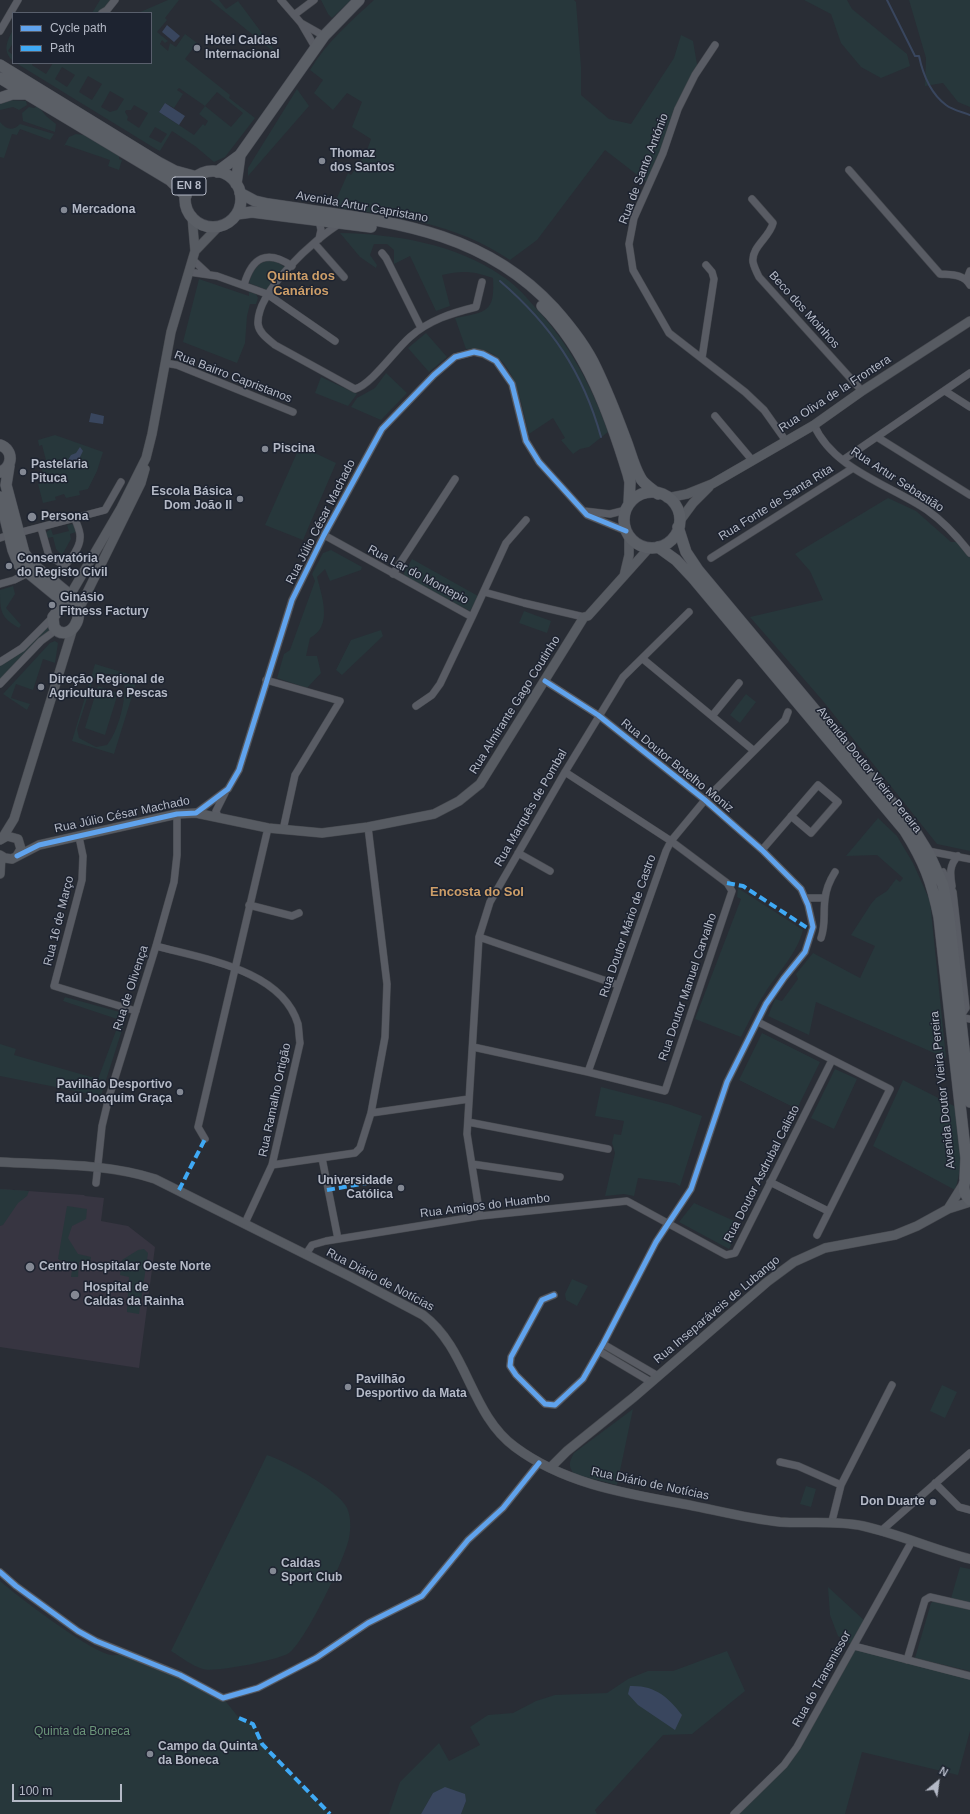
<!DOCTYPE html>
<html>
<head>
<meta charset="utf-8">
<style>
	body { margin:0 }
	#map { position:relative; width:970px; height:1814px; overflow:hidden; background:#292d35; font-family:Helvetica,sans-serif }
	canvas { display:block }
	.legend { position:absolute; left:12px; top:12px; width:140px; height:52px; box-sizing:border-box; background:#1d2330; border:1px solid #595f6c; margin:0; padding:5px 7px; list-style:none; font-size:12px; color:#b4b9c6 }
	.legend li { display:flex; align-items:center; gap:8px; height:20px }
	.legend b { width:20px; border:1px solid #595f6c }
	.north { position:absolute; left:918px; top:1762px; width:40px; height:40px; -webkit-text-stroke:3px #1d2330; paint-order:stroke; rotate:29deg; font-size:11px; font-weight:700; line-height:16px; text-align:center; color:#b4b9c6 }
	.north::after { content:''; display:block; margin:auto; width:14px; height:18px; background:#b4b9c6; clip-path:polygon(50% 0,100% 100%,50% 72%,0 100%) }
	.scale { position:absolute; left:12px; top:1784px; width:110px; height:18px; box-sizing:border-box; border:2px solid #b4b9c6; border-top:0; padding-left:5px; font-size:12px; line-height:14px; white-space:nowrap; color:#b4b9c6; -webkit-text-stroke:3px #1d2330; paint-order:stroke }
</style>
</head>
<body>
<div id="map">
<canvas width="970" height="1814"></canvas>
<ul class="legend">
<li><b style="height:5px;background:#60a3ed"></b>Cycle path</li>
<li><b style="height:5px;background:#3fa9f5"></b>Path</li>
</ul>
<div class="north">N</div>
<div class="scale">100 m</div>
</div>
<script>
const ctx = document.querySelector('canvas').getContext('2d');
ctx.lineJoin = 'round';
function paint(path, color) { ctx.fillStyle = color; ctx.fill(path, 'evenodd'); }
function strokePath(path, color, width, dash) { ctx.strokeStyle = color; ctx.lineWidth = width; ctx.lineCap = dash ? 'butt' : 'round'; ctx.setLineDash(dash || []); ctx.stroke(path); }
function write(font, color, halo, rows, align = 'center') {
  ctx.font = font + ' Helvetica,sans-serif'; ctx.lineWidth = 3; ctx.setLineDash([]); ctx.textBaseline = 'middle'; ctx.strokeStyle = halo; ctx.fillStyle = color; for (const [text, x, y, turn = 0] of rows) {
    ctx.save(); ctx.translate(x, y); ctx.rotate((+turn || 0) * Math.PI / 180); ctx.textAlign = isNaN(turn) ? turn : align; if (halo) ctx.strokeText(text, 0, 0); ctx.fillText(text, 0, 0); ctx.restore();
  }
}
paint(new Path2D(`
	M0 1189 84 1195 85 1196 104 1198 101 1221 128 1226 155 1247 139 1368 0 1347Z`), '#373541');
paint(new Path2D(`
	M100 0H110C106 7 101 13 92 13Z
	M168 0H179L165 18 167 20 157 32 168 41 165 43 162 40 160 44 168 51 170 43 176 47 185 34 197 43 185 59 230 95 229 98 255 118 225 157 214 162 195 146 172 131 160 151 156 149 16 63H33L32 65 46 74 53 63H151V13H138ZM62 67 75 75 67 87 55 79ZM88 76 102 84 92 100 79 92ZM179 88 205 106 199 114 208 121 205 126 203 124 194 135 159 112 165 103 174 108 183 94 177 90ZM110 91 124 99 117 110 110 112 101 107ZM217 92 243 113 231 127 205 106ZM134 105 148 113 139 128 127 120 128 117 125 112 126 110H131ZM155 127 167 134 161 143 149 137Z
	M210 0H219L226 9 238 1 279 56Z
	M321 0H351L332 18 328 14Z
	M374 0H574L576 2 581 67V95L609 119 631 124 674 58 681 35 693 41 698 70 649 184 605 150 537 240 510 260C453 222 398 217 333 207L348 173 351 175 366 153 371 139 352 127 362 102 347 93 333 110 314 93 323 80 310 70C327 42 350 22 374 0Z
	M804 0H847L852 9 907 54 910 66 881 78 861 67 841 43 831 14Z
	M909 0H970V107L958 102 943 83 925 86 926 58Z
	M13 30V43L8 51 13 55V61C2 51 7 41 13 30Z
	M297 89 309 106 248 176V168Z
	M7 100 26 101 27 105 19 110 13 107 0 110V103Z
	M38 106 46 116 56 124 55 132 23 121 22 113 29 107 34 108Z
	M0 122C6 129 12 132 20 124L54 134 50 140 20 129 17 135 12 134 4 158 0 157Z
	M76 134 84 135 119 156V159L122 160 119 170 108 166 110 160 66 145 64 146 69 137Z
	M340 233C395 234 456 244 502 276 514 284 524 294 533 305 568 342 591 384 608 432L589 447 580 449 573 454 561 440 565 438 553 418 529 434C520 399 514 344 466 349L455 318C487 312 495 312 493 278 474 271 462 270 442 275L450 306 436 311 410 256 394 264V250L387 244H374L370 255 377 265 376 268 360 257Z
	M268 260 277 262 286 268 267 290 249 283C252 271 257 264 268 260Z
	M199 279 249 296V292L256 294 258 298 256 304H250L247 316 245 343 237 363 183 342Z
	M426 333 447 357 429 372 408 348Z
	M386 373 407 393 381 420 351 407 357 398 375 388Z
	M321 377 357 394 348 406 315 393Z
	M55 435 103 452 97 471 88 489 79 491 80 495 66 498 64 494 55 497 56 500 43 503 38 484 45 482 41 466 47 464 42 445 39 446 38 440Z
	M300 446 336 463 303 540 265 525Z
	M888 498 916 511 951 542H958L970 557V851L937 844 823 701 750 617 823 600 810 571 795 554Z
	M72 524 75 526 76 532 70 534 71 539 62 555 56 549 53 537 47 538 45 533 51 529 53 535 69 531 67 525Z
	M331 550 362 567 361 570 330 581 325 569 317 577C322 597 333 626 310 638L306 656H317L321 673 307 688 277 678 284 654 290 650 315 581 312 574 323 553Z
	M412 559 478 596 470 611 404 577V573Z
	M13 586 15 594 6 608 21 625 19 628C0 617 0 611 0 590Z
	M524 611 551 621 547 633 519 623Z
	M47 625 49 631 0 681V665Z
	M381 630 383 636 342 675 336 670 351 640Z
	M55 641 58 643 55 663 43 659 33 690 16 684 11 698 30 704 27 710 3 694 50 643Z
	M95 664 138 677 114 754 72 741ZM102 674H113L124 682C127 698 118 732 107 745L96 747 79 738 77 729 93 680Z
	M98 686 118 693 105 735 85 728Z
	M746 694 756 702 740 723 730 715Z
	M878 818 897 836 913 863 930 901 946 1058 816 1002 809 1035 768 1016 775 999 782 1001 798 979 796 974 813 953 860 978 875 946 851 935 871 904 876 898 887 891 896 879 900 882 903 878 877 855 846 856Z
	M738 888 803 930C797 954 778 972 765 993 756 1006 749 1022 741 1037L695 1019 741 899 737 897Z
	M65 997 127 1014 101 1096 0 1076V1044L16 1049 14 1055 98 1079 120 1020 63 1001Z
	M762 1033 820 1062 797 1109 739 1080Z
	M835 1069 857 1079 834 1129 811 1118Z
	M903 1080 956 1107C960 1140 965 1158 955 1190L873 1146Z
	M601 1087 671 1105 702 1116 680 1186 675 1183 638 1178 634 1196 624 1194 605 1196 615 1153 612 1143 614 1134 621 1135 624 1121 595 1116Z
	M0 1189 29 1191 27 1196 18 1203 3 1225 0 1226Z
	M694 1203 741 1224 729 1249 679 1222Z
	M67 1206 87 1209 86 1219 72 1226 68 1238 78 1254 91 1257 90 1264 79 1262 78 1277H71L72 1270 67 1264 58 1259Z
	M144 1249 148 1253 139 1314 127 1312 129 1277 120 1275 122 1260 138 1250Z
	M572 1279 588 1286 577 1306 566 1300 565 1294Z
	M942 1385 957 1392 945 1418 930 1411Z
	M633 1409 617 1485 574 1474C568 1466 569 1462 574 1453Z
	M267 1455C287 1462 338 1489 347 1508 351 1517 351 1528 349 1538 345 1559 305 1642 289 1653 279 1660 213 1673 203 1669 192 1666 181 1657 171 1651Z
	M806 1486 816 1489 811 1507 800 1504Z
	M960 1567 970 1569V1671L915 1658 931 1603 936 1600 950 1602Z
	M0 1581C17 1596 91 1652 111 1655 116 1656 122 1654 127 1653L223 1698 239 1718 253 1724 262 1744 330 1814H0Z
	M828 1587 866 1622 854 1646 970 1676V1731L958 1775 862 1752 845 1814H734L784 1765 854 1646 838 1636 830 1615Z
	M727 1651 745 1691 692 1734 663 1735 595 1810 597 1814H461L466 1801 433 1793 421 1814H389L400 1782 439 1743 449 1761 480 1745 470 1727 488 1715 513 1713 536 1701 555 1695 607 1693 628 1679 648 1671H673Z`), '#27373b');
paint(new Path2D(`
	M167 25 180 36 174 42 162 32Z
	M165 103 185 116 179 125 159 112Z
	M91 413 104 416 103 424 89 422Z
	M80 447 83 451 80 457 81 462 77 465 72 466 68 460 71 455 76 453Z
	M630 1686C655 1685 668 1697 682 1715L675 1730 638 1705 628 1694Z
	M445 1787 465 1794 466 1801 461 1814H421L433 1793Z`), '#39465e');
strokePath(new Path2D(`
	M887 0 915 56H919C923 75 930 93 946 105 952 110 963 112 970 115
	M500 281C551 325 583 372 601 437`), '#39465e', 2);
const street = new Path2D(`
	M281 0 301 23 315 47
	M102 13 107 10 115 0
	M294 15 314 0
	M301 23 324 36
	M0 31 18 0
	M715 45 695 75 678 109 663 153 634 218 629 244 633 270 669 333 745 392 764 410 786 441
	M849 170 940 274C952 275 964 274 970 285
	M752 199 773 223C770 237 751 247 753 262 754 267 757 273 759 277L862 391
	M319 220 321 230 319 239
	M341 223C315 238 256 292 258 324 259 333 268 339 275 345L355 389C371 385 395 350 410 337 429 320 452 313 476 307L482 282
	M315 244 344 277
	M382 253 386 258 421 328
	M193 260 207 273
	M189 272 217 276 267 294 335 341
	M967 279 970 271
	M244 285C252 257 267 249 292 266
	M702 358 714 279 712 272 706 265
	M165 363 177 365 293 412
	M945 391 970 407
	M715 416 752 460
	M814 425C833 469 890 485 927 510 944 522 957 536 970 553
	M877 437 970 495
	M843 460 970 373
	M584 511 610 514 626 510
	M41 528 49 556 64 565C71 561 80 546 80 538 81 532 77 525 75 519
	M18 533 105 510 121 482
	M324 535 472 617 440 684 432 695 416 706
	M0 538 9 535
	M711 558 853 468
	M393 574 455 479
	M0 584 14 580 28 573
	M484 592 524 603 584 617
	M472 617 506 543 526 520
	M643 659 753 750
	M0 662 22 648 53 617
	M266 680 340 701 295 775 283 830
	M545 681 598 715 705 800 762 850 801 889 808 905 813 927 805 952 784 978 766 1004 727 1082 691 1189 656 1242 603 1344 583 1379 555 1405 545 1404 516 1375 510 1366 511 1357 542 1300 554 1295
	M0 684 41 641 56 630
	M712 716 739 683
	M565 772 671 841 727 883 732 891 665 1091 588 1072
	M196 813 228 789 239 770 292 600 324 535 382 429 434 375 455 357 474 352 483 354 496 361 512 384 526 441 539 462 587 515 626 531
	M218 817 216 811 225 793
	M79 837 83 856 82 880 54 986 136 1011
	M762 850 818 785 838 802 811 833 791 816
	M928 851 970 859
	M518 853 550 871
	M943 872 953 892 966 1008 960 1017 970 1019
	M952 886C950 874 949 865 958 856
	M805 898H824
	M249 905 292 916 299 913
	M479 937 618 985
	M821 938C826 924 823 913 825 899 826 889 830 880 835 872
	M156 946C204 959 282 970 298 1024 299 1030 299 1037 300 1043L272 1165 245 1223
	M758 1022 890 1089 817 1235
	M473 1047 588 1072 666 851 671 841 705 800 785 720 788 712
	M371 1113 469 1099
	M468 1122 608 1149
	M205 1139 198 1127 268 828
	M322 1158 338 1239
	M472 1164 560 1177
	M272 1165 355 1153 360 1148 371 1113 385 1037 387 984 368 827
	M770 1182 828 1211
	M96 1183 102 1126 109 1097 156 946 174 882 177 855V814
	M480 1216 467 1134 479 937 490 902 565 772 623 677 689 612
	M306 1254 312 1245 326 1241 480 1216 627 1201 726 1255 735 1253 832 1060
	M603 1344 658 1376
	M599 1351 651 1382
	M780 1462 798 1466 841 1485
	M935 1483 959 1507 970 1510
	M832 1521 841 1485 892 1385
	M881 1531 970 1453
	M0 1572 16 1586 78 1631 96 1641 180 1675 223 1698 258 1688 316 1658 368 1623 422 1596 468 1540 503 1508 539 1463
	M854 1646 970 1676
	M907 1660 925 1600 930 1597 970 1606
	M734 1814 784 1765 797 1747 912 1541`);
const secondary = new Path2D(`
	M195 251 218 227
	M667 498 687 494 712 484 814 425 862 391 970 321
	M679 522 693 503 709 487
	M624 576 629 555V537
	M69 597 121 508 146 458 152 434 171 332 195 251 192 216
	M79 609 141 483 145 469
	M3 837 14 819 73 628
	M0 840 7 836 18 839 21 849 17 856
	M0 855 5 858 12 859 39 845 177 814 196 813 268 828 322 833 368 827 434 814 459 801 480 784 584 617 588 616 649 548
	M0 874 1 856
	M0 1162C51 1165 106 1163 155 1179L351 1277 423 1315C468 1349 470 1414 515 1447 566 1485 629 1494 689 1505 719 1511 750 1519 780 1522 808 1524 835 1520 863 1526 899 1534 934 1550 970 1559
	M948 1209 963 1185
	M550 1468 567 1451 634 1397 767 1282 794 1262 825 1248 895 1235 917 1226 948 1209 970 1202`);
const primary = new Path2D(`
	M0 65 158 162 175 171 197 177
	M0 78 170 180 186 196
	M0 98 12 94H27
	M185 199a28 28 0 1 1 56 0a28 28 0 1 1-56 0Z
	M217 172 240 155 324 36 359 0
	M236 184 240 155
	M240 193 255 201 268 204C375 221 476 223 554 308 570 326 586 346 596 368 607 391 616 414 625 438 630 450 633 465 640 477 643 484 652 489 658 494
	M237 214 252 212 371 227
	M542 306C587 350 610 415 628 474L630 482 629 504
	M0 445C14 450 13 467 0 472
	M9 466 6 485 24 553 31 563 65 591 68 597
	M624 520a28 28 0 1 1 56 0a28 28 0 1 1-56 0Z
	M0 497 13 550 19 565 64 602
	M678 527 686 552 698 570 911 825 929 854 943 885 949 917 970 1102
	M658 547 676 560 693 578 905 831C924 861 932 882 939 917L966 1158 965 1179
	M69 597C92 614 67 646 54 627L53 617Z
	M970 1174C962 1182 962 1192 970 1200`);
strokePath(street, '#45484e', 8);
strokePath(secondary, '#45484e', 10);
strokePath(primary, '#474a52', 12);
strokePath(street, '#595c64', 7);
strokePath(secondary, '#575b62', 9);
strokePath(primary, '#5b5f66', 11);
strokePath(new Path2D(`
	M727 883 743 886 812 931
	M179 1190 205 1139
	M327 1190 367 1183
	M239 1718 253 1724 262 1744 330 1814`), '#3fa9f5', 4, [8, 4]);
strokePath(new Path2D(`
	M545 681 598 715 705 800 762 850 801 889 808 905 813 927 805 952 784 978 766 1004 727 1082 691 1189 656 1242 603 1344 583 1379 555 1405 545 1404 516 1375 510 1366 511 1357 542 1300 554 1295
	M17 856 39 845 177 814 196 813 228 789 239 770 292 600 324 535 382 429 434 375 455 357 474 352 483 354 496 361 512 384 526 441 539 462 587 515 626 531
	M0 1572 16 1586 78 1631 96 1641 180 1675 223 1698 258 1688 316 1658 368 1623 422 1596 468 1540 503 1508 539 1463`), '#60a3ed', 5);
for (const [x, y, r, color] of [
	[197,48,4,"#838893"],
	[322,161,4,"#838893"],
	[64,210,4,"#838893"],
	[265,449,4,"#838893"],
	[23,472,4,"#838893"],
	[240,499,4,"#838893"],
	[32,517,5,"#838893"],
	[9,566,4,"#838893"],
	[52,605,4,"#838893"],
	[41,687,4,"#838893"],
	[180,1092,4,"#838893"],
	[401,1188,4,"#838893"],
	[30,1267,5,"#838893"],
	[75,1295,5,"#838893"],
	[348,1387,4,"#838893"],
	[933,1502,4,"#838893"],
	[273,1571,4,"#838893"],
	[150,1754,4,"#838893"]
]) { const dot = new Path2D(); dot.arc(x, y, r, 0, 2 * Math.PI); ctx.fillStyle = color; ctx.fill(dot); strokePath(dot, '#1d2330', 1.5); }
for (const [x, y, w] of [
	[189,186,34]
]) { const box = new Path2D(); box.roundRect(x - w / 2, y - 9, w, 18, 3); ctx.fillStyle = '#1d2330'; ctx.fill(box); strokePath(box, '#b4b9c6', 1); }
write('bold 11px', '#b4b9c6', null, [
	["EN 8",189,186]
]);
write('bold 12px', '#b4b9c6', '#1d2330', [
	["Hotel Caldas",205,41],
	["Internacional",205,55],
	["Thomaz",330,154],
	["dos Santos",330,168],
	["Mercadona",72,210],
	["Piscina",273,449],
	["Pastelaria",31,465],
	["Pituca",31,479],
	["Escola Básica",232,492,"right"],
	["Dom João II",232,506,"right"],
	["Persona",41,517],
	["Conservatória",17,559],
	["do Registo Civil",17,573],
	["Ginásio",60,598],
	["Fitness Factury",60,612],
	["Direção Regional de",49,680],
	["Agricultura e Pescas",49,694],
	["Pavilhão Desportivo",172,1085,"right"],
	["Raúl Joaquim Graça",172,1099,"right"],
	["Universidade",393,1181,"right"],
	["Católica",393,1195,"right"],
	["Centro Hospitalar Oeste Norte",39,1267],
	["Hospital de",84,1288],
	["Caldas da Rainha",84,1302],
	["Pavilhão",356,1380],
	["Desportivo da Mata",356,1394],
	["Don Duarte",925,1502,"right"],
	["Caldas",281,1564],
	["Sport Club",281,1578],
	["Campo da Quinta",158,1747],
	["da Boneca",158,1761]
], 'left');
write('12px', '#b4b9c6', '#1d2330', [
	["Rua de Santo António",644,169,-69],
	["Avenida Artur Capristano",362,207,10],
	["Beco dos Moinhos",804,310,48],
	["Rua Bairro Capristanos",233,377,21],
	["Rua Oliva de la Frontera",835,394,-33],
	["Rua Artur Sebastião",897,480,33],
	["Rua Fonte de Santa Rita",776,503,-32],
	["Rua Júlio César Machado",321,522,-63],
	["Rua Lar do Montepio",418,575,28],
	["Rua Almirante Gago Coutinho",515,705,-58],
	["Rua Doutor Botelho Moniz",677,766,39],
	["Avenida Doutor Vieira Pereira",869,770,51],
	["Rua Marquês de Pombal",531,808,-60],
	["Rua Júlio César Machado",122,815,-12],
	["Rua 16 de Março",59,921,-76],
	["Rua Doutor Mário de Castro",628,926,-71],
	["Rua Doutor Manuel Carvalho",688,987,-71],
	["Rua de Olivença",131,988,-72],
	["Avenida Doutor Vieira Pereira",943,1090,-96],
	["Rua Ramalho Ortigão",275,1100,-78],
	["Rua Doutor Asdrubal Calisto",762,1174,-63],
	["Rua Amigos do Huambo",485,1206,-7],
	["Rua Diário de Notícias",380,1280,28],
	["Rua Inseparáveis de Lubango",717,1310,-40],
	["Rua Diário de Notícias",650,1484,12],
	["Rua do Transmissor",822,1679,-61]
]);
write('12px', '#6c967a', '#1d2330', [
	["Quinta da Boneca",82,1732]
]);
write('bold 13px', '#cd9e68', '#1d2330', [
	["Quinta dos",301,276],
	["Canários",301,291],
	["Encosta do Sol",477,892]
]);
</script>
</body>
</html>
